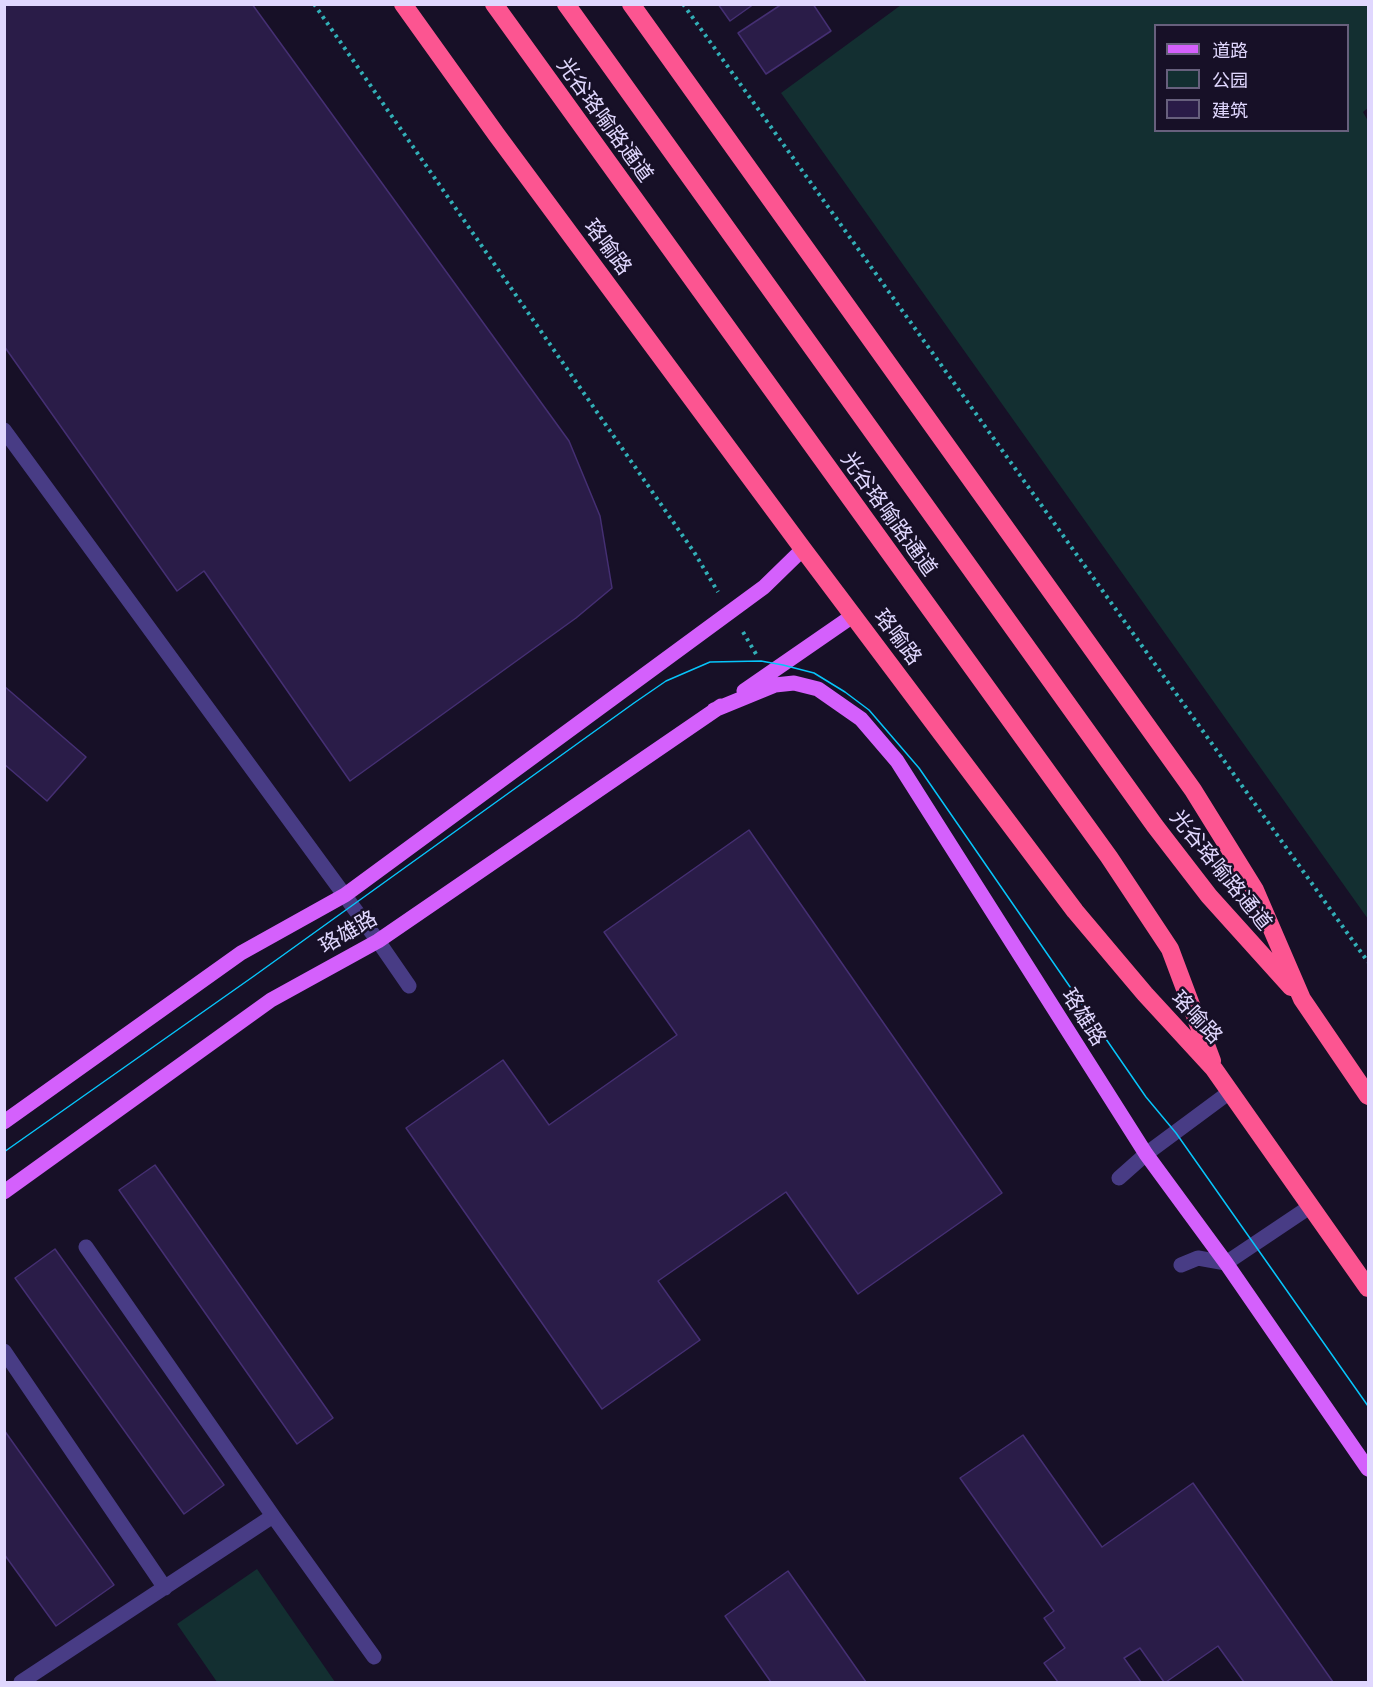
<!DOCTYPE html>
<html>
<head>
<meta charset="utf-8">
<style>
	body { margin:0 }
	#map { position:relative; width:1373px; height:1687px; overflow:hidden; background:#171027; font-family:Ubuntu,"Noto Sans SC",sans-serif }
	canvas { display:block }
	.frame { position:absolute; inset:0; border:6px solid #e0d7fe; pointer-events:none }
	.legend { position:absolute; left:1154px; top:24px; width:195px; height:108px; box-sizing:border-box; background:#171027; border:2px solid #67607d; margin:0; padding:8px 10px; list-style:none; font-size:18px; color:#e0d7fe }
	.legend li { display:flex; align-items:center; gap:12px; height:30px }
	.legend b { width:30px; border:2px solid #67607d }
</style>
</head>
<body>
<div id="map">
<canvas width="1373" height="1687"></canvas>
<div class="frame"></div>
<ul class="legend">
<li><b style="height:8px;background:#d460fc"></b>道路</li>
<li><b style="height:16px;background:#132f31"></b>公园</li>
<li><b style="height:16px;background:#2a1c48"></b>建筑</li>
</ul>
</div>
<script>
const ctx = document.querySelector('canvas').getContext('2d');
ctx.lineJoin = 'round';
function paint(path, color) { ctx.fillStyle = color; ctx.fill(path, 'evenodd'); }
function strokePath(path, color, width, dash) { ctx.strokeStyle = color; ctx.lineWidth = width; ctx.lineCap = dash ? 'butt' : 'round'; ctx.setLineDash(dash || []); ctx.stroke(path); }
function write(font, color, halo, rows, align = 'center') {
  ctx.font = font + ' Ubuntu,"Noto Sans SC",sans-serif'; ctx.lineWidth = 5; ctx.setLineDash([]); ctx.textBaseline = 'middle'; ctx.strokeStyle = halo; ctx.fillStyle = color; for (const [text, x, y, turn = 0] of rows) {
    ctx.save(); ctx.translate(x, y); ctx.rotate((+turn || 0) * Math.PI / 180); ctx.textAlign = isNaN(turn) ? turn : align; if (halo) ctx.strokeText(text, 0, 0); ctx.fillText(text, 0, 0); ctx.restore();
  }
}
paint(new Path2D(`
	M901 5H1368V108L1363 112 1368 121V919L781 93ZM1156 26H1348V130H1156Z
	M257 1569 335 1682H217L177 1624Z`), '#132f31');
const building = new Path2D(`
	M4 4H252L569 441 600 516 612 588 576 618 350 781 204 571 177 591 4 346Z
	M718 4H754L730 21Z
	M782 4H813L831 31 766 74 738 33Z
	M4 686 86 757 47 801 4 764Z
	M749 830 1002 1193 858 1294 786 1192 658 1281 700 1340 602 1409 406 1128 503 1060 549 1125 677 1035 604 932Z
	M155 1165 333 1418 297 1444 119 1190Z
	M55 1249 224 1485 184 1514 15 1278Z
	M4 1430 114 1585 56 1626 4 1554Z
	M1023 1435 1102 1547 1193 1483 1333 1682H1244L1218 1646 1166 1682H1164L1140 1648 1124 1658 1141 1682H1058L1044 1663 1065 1648 1044 1618 1054 1611 960 1478Z
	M788 1571 866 1682H771L725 1616Z`);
paint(building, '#2a1c48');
strokePath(building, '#452f73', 1.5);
strokePath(new Path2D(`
	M314 4 694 552 718 592
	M683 4 1368 962
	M743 632 756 654`), '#32afb7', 4, [3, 4.5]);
strokePath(new Path2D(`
	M4 430 378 941 409 986
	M1119 1178 1146 1154 1231 1091
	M86 1247 273 1516
	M1181 1265 1198 1258 1226 1263 1311 1206
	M4 1351 165 1588
	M21 1682 273 1516 374 1657`), '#483c85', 15);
strokePath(new Path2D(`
	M744 691 854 615
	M714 710 775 685 794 683 818 689 861 719 897 761 1146 1154 1226 1263 1368 1469
	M4 1122 241 953 345 895 764 587 803 549
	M4 1192 271 1000 378 941 721 706`), '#d460fc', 15);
strokePath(new Path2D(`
	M403 4 496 134 803 549 1075 911 1145 994 1214 1069 1368 1288
	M494 4 1109 857 1170 949 1212 1061
	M566 4 1155 826 1209 896 1291 987
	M631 4 1193 790 1255 890 1302 999 1368 1096`), '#fc5591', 18);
strokePath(new Path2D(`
	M4 1152 254 976 634 703 666 681 710 662 761 661 783 665 814 673 845 692 869 710 919 768 1146 1097 1176 1133 1368 1406`), '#07c5fa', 1.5);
write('21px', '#e0d7fe', '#171027', [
	["光谷珞喻路通道",605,120,54],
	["珞喻路",608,247,53],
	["光谷珞喻路通道",889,514,54],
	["珞喻路",898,637,53],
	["光谷珞喻路通道",1221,870,51],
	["珞雄路",348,932,-30],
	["珞雄路",1084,1017,58],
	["珞喻路",1197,1017,47]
]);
</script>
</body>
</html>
